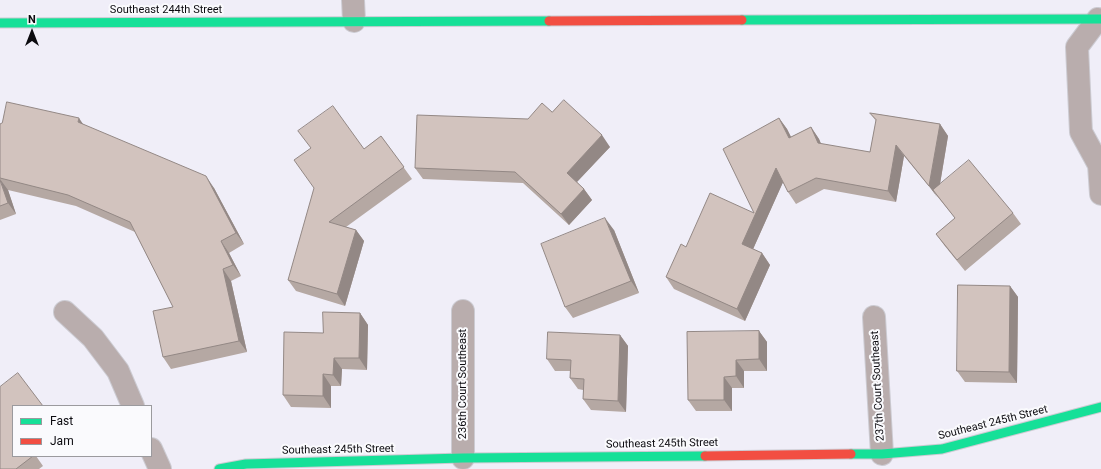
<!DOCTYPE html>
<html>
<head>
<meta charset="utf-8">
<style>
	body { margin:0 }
	#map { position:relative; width:1101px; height:469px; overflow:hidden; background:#f0eef8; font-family:Roboto,sans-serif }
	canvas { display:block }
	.legend { position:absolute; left:12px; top:405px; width:140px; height:52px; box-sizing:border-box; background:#fafafd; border:1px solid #9b9a9e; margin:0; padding:5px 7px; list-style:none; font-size:12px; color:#0c0b10 }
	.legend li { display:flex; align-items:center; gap:8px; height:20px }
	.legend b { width:20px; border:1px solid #9b9a9e }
	.north { position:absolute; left:12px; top:12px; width:40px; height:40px; -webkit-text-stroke:3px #fafafd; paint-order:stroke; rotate:0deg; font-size:11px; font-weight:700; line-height:16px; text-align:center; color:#0c0b10 }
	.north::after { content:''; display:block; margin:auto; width:14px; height:18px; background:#0c0b10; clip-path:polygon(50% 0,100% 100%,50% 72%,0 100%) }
</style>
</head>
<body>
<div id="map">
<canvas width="1101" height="469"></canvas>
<ul class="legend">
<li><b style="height:5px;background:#16e098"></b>Fast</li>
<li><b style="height:5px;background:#f24e42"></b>Jam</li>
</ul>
<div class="north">N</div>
</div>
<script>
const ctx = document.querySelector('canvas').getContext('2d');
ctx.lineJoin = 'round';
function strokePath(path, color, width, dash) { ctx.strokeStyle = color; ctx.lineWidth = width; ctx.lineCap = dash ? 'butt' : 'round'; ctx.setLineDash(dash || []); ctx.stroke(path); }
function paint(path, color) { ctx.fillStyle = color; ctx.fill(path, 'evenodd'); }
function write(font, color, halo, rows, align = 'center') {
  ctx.font = font + ' Roboto,sans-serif'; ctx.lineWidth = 4; ctx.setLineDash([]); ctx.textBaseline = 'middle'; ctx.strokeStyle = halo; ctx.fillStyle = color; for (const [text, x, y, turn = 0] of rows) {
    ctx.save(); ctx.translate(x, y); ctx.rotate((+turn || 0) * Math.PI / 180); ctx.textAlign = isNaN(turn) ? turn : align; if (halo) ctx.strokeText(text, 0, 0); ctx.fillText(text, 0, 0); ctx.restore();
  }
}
const street = new Path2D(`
	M353 0 354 21
	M1098 19 1077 47 1081 132 1099 165 1101 161
	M1099 165 1101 194
	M463 311V458
	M65 312 93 338 118 371 133 406
	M874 317 882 454
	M151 449 160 469`);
const fast = new Path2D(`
	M742 20 1101 19
	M0 23 549 21
	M851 454H882L942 449 1101 407
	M219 469 246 464 463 458 705 456`);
const jam = new Path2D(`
	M549 21 742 20
	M705 456 851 454`);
strokePath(street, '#cccbd2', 24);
strokePath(fast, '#cccbd2', 11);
strokePath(jam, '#cccbd2', 11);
strokePath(street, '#b9adad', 22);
strokePath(fast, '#16e098', 9);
strokePath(jam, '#f24e42', 9);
paint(new Path2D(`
	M552 112 610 147 577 182 584 189 592 200 569 225 523 183 423 179 415 168 528 119Z
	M870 113 940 124 948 136 940 184 1013 213 1021 224 965 271 944 245 936 234 955 218 904 156 896 202 824 189 796 204 788 192 783 182 753 249 762 253 770 265 745 321 674 289 666 277 686 247 754 213 779 118 787 129 791 137 811 127 819 139 821 144 870 152 876 121Z
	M0 124H82L214 188 244 244 229 253 241 276 231 281 247 352 171 369 163 357 173 307 135 232 76 206 8 190 16 214 0 220Z
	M381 136 412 179 346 227 356 230 364 241 345 306 296 291 288 280 364 149Z
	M614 230 639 293 573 318 565 307Z
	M1010 286 1018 297 1017 383 965 382 957 371Z
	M360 313 368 325 367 370 342 369 341 386H331V408L291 407 283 395 323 333Z
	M759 331 767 342V371H744V388H732V411H696L688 400Z
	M620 335 628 346 626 412 591 410 583 399V390L578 389 570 378V371H555L547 359Z
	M13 406V456H36L43 466 39 469H0Z`), '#b5a8a3');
paint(new Path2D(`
	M79 118 87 130 78 122Z
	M779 118 787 129 797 149 789 138Z
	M940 124 948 136 938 196 933 190 937 197 929 186Z
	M811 127 819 139 826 155 818 143Z
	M602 135 610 147 575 184 567 173Z
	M896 145 904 156 896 202 888 191Z
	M776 168 784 180 750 256 742 244Z
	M206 176 214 188 244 244 236 233Z
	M0 179 8 190 16 214 8 203Z
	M584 189 592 200 569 225 561 214Z
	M605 218 614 230 639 293 631 281Z
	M356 230 364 241 345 306 337 294Z
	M221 241 229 253 241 276 233 265Z
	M762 253 770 265 745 321 737 309Z
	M223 269 231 281 247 352 239 341Z
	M1010 286 1018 297 1017 383 1009 372Z
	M360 313 368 325 367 370 359 358Z
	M759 331 767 342V371L759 359Z
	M620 335 628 346 626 412 618 401Z
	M334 358 342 369 341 386 333 375Z
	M736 360 744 371V388L736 376Z
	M323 374 331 386V408L323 396Z
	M724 377 732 388V411L724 400Z`), '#938885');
const building = new Path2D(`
	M564 100 602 135 567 173 584 189 561 214 515 172 415 168 417 115 528 119 542 103 552 112Z
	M7 102 79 118 78 122 206 176 236 233 221 241 233 265 223 269 239 341 163 357 153 311 173 307 130 222 68 195 0 178V124L2 123Z
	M333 106 364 149 381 136 404 167 329 222 356 230 337 294 288 280 314 188 294 160 311 148 298 131Z
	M870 113 940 124 929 186 896 145 888 191 816 178 788 192 776 168 742 244 762 253 737 309 666 277 681 244 686 247 710 193 754 213 723 149 779 118 789 138 811 127 818 143 870 152 876 120Z
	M969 160 1013 213 957 260 936 234 955 218 933 190Z
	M0 180 8 203 0 206Z
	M605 218 631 281 565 307 541 244Z
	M958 285 1010 286 1009 372 957 371Z
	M323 312 360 313 359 358H334L333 375 323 374V396L283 395 284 332 323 333Z
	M759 331V359L736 360V376L724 377V400H688L687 332Z
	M548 332 620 335 618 401 583 399 584 379 570 378 571 360 547 359Z
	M18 373 43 406H13V456H33L16 469H0V387Z`);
paint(building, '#d2c3be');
strokePath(building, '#938885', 1);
write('11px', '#0c0b10', '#fafafd', [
	["Southeast 244th Street",166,10],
	["236th Court Southeast",463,384,-90],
	["237th Court Southeast",878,386,-93],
	["Southeast 245th Street",993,423,-14],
	["Southeast 245th Street",662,444,-1],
	["Southeast 245th Street",338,450,-1]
]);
</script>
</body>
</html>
